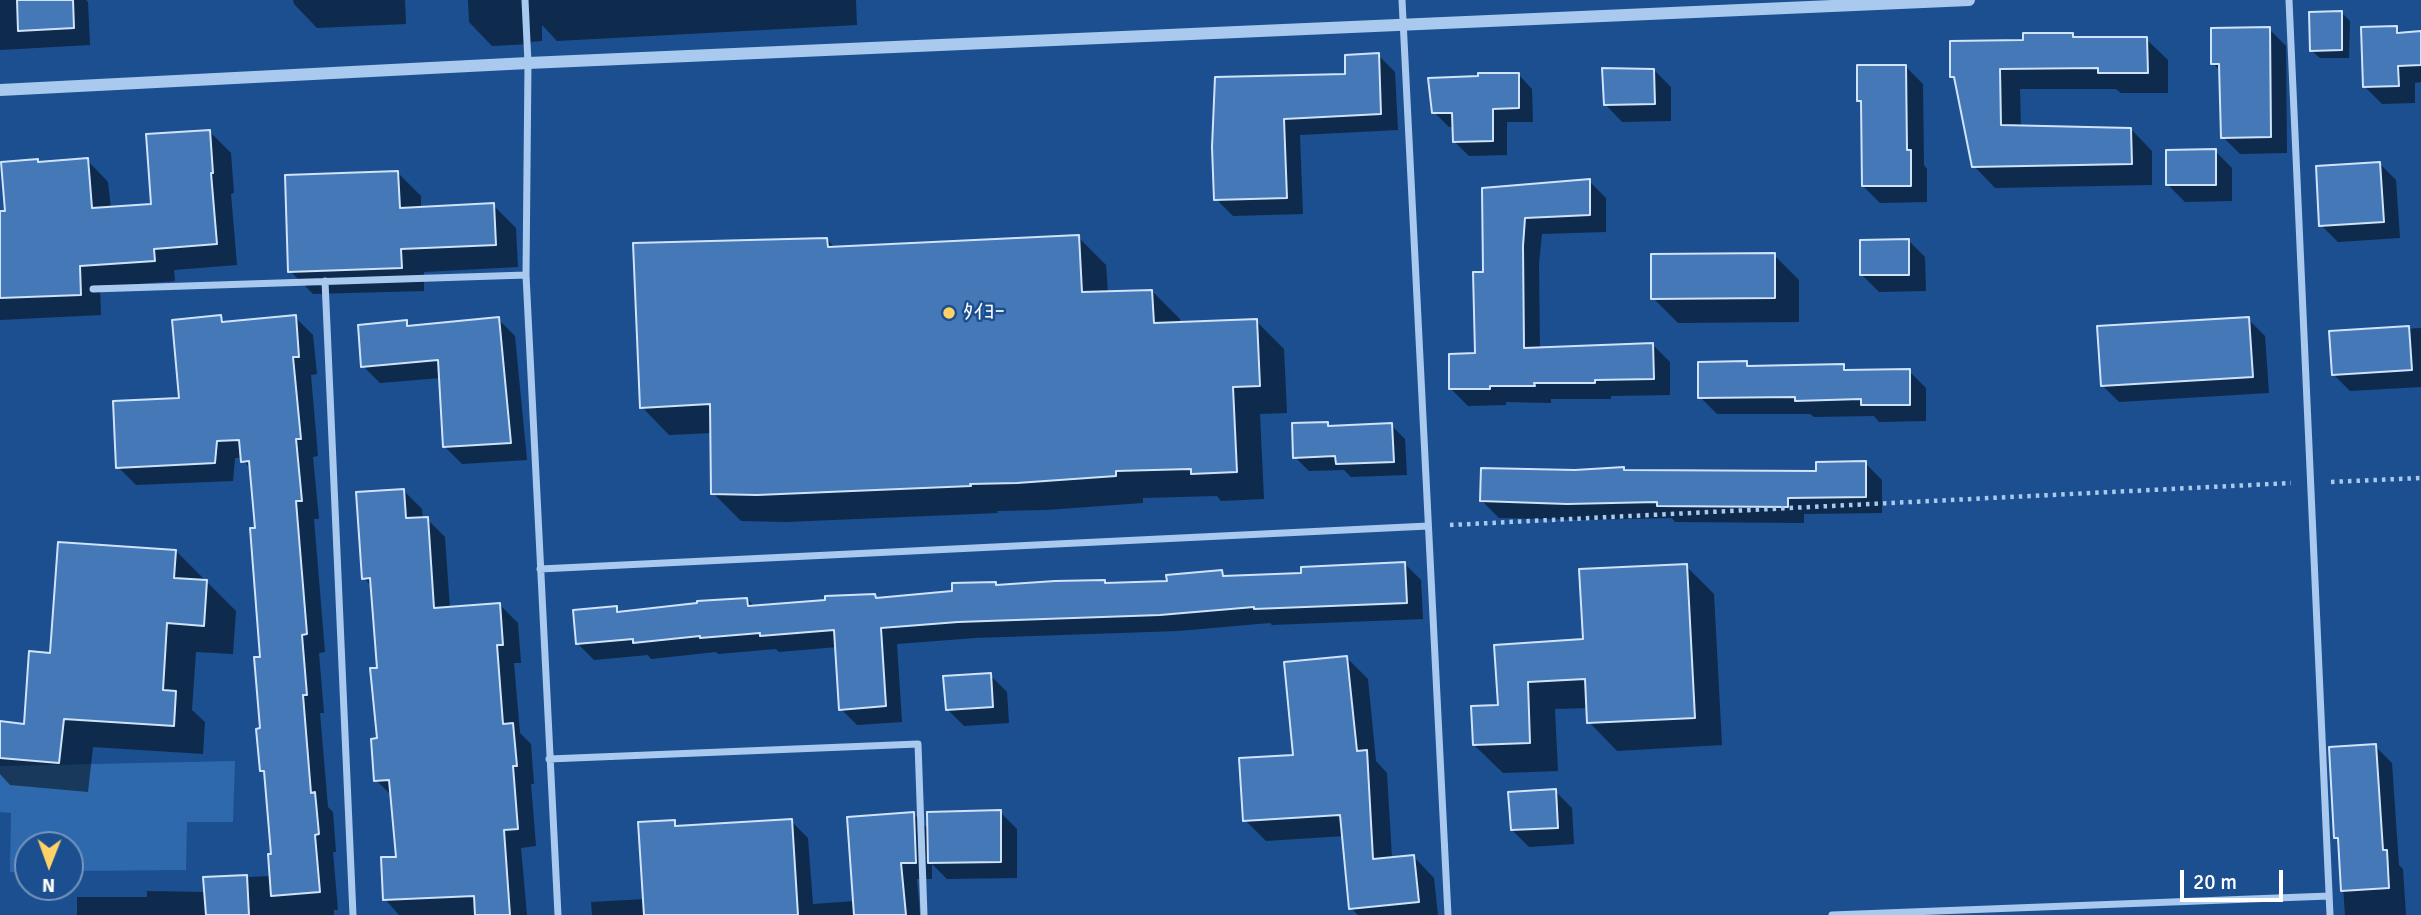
<!DOCTYPE html>
<html>
<head>
<meta charset="utf-8">
<style>
	body { margin:0 }
	#map { position:relative; width:2421px; height:915px; overflow:hidden; background:#1b4f8f; font-family:Signika,sans-serif }
	canvas { display:block }
	.north { position:absolute; left:14px; top:831px; width:70px; height:70px; box-sizing:border-box; background:#1b4f8f; border:2px solid #7695bc; border-radius:50%; rotate:181deg; font-size:19px; font-weight:700; line-height:28px; text-align:center; color:#fff }
	.north::after { content:''; display:block; margin:auto; width:24px; height:32px; background:#ffd166; clip-path:polygon(50% 0,100% 100%,50% 72%,0 100%) }
	.scale { position:absolute; left:2180px; top:870px; width:103px; height:32px; box-sizing:border-box; border:4px solid #fff; border-top:0; padding-left:9px; font-size:21px; line-height:24px; white-space:nowrap; color:#fff; -webkit-text-stroke:5px #1b4f8f; paint-order:stroke }
</style>
</head>
<body>
<div id="map">
<canvas width="2421" height="915"></canvas>
<div class="north">N</div>
<div class="scale">20 m</div>
</div>
<script>
const ctx = document.querySelector('canvas').getContext('2d');
ctx.lineJoin = 'round';
function paint(path, color) { ctx.fillStyle = color; ctx.fill(path, 'evenodd'); }
function strokePath(path, color, width, dash) { ctx.strokeStyle = color; ctx.lineWidth = width; ctx.lineCap = dash ? 'butt' : 'round'; ctx.setLineDash(dash || []); ctx.stroke(path); }
function write(font, color, halo, rows, align = 'center') {
  ctx.font = font + ' Signika,sans-serif'; ctx.lineWidth = 5; ctx.setLineDash([]); ctx.textBaseline = 'middle'; ctx.strokeStyle = halo; ctx.fillStyle = color; for (const [text, x, y, turn = 0] of rows) {
    ctx.save(); ctx.translate(x, y); ctx.rotate((+turn || 0) * Math.PI / 180); ctx.textAlign = isNaN(turn) ? turn : align; if (halo) ctx.strokeText(text, 0, 0); ctx.fillText(text, 0, 0); ctx.restore();
  }
}
paint(new Path2D(`
	M235 761 233 822H187L186 870 70 871V845H28V872H10L11 813 0 812V766Z`), '#2e69ad');
paint(new Path2D(`
	M0 0H86L88 2 90 45 0 50Z
	M293 0H405L406 24 317 28 294 4Z
	M468 0H856L857 25 557 41 542 25V41L531 42V44L492 46 469 22Z
	M2342 13 2350 21 2349 58H2320L2311 50Z
	M2396 28 2403 34 2421 33V82L2415 83V103L2382 104 2365 87Z
	M2269 29 2286 46 2287 153 2240 154 2223 137 2221 72 2213 63Z
	M2072 34 2077 39H2146L2168 60V93H2121L2116 89H2020L2021 127 2131 129 2152 151V185L1995 188 1974 166 1957 82 1952 76 2025 42Z
	M1378 55 1395 72 1398 130 1300 135 1303 214 1233 216 1216 199V79L1347 76Z
	M1906 67 1923 84 1924 165 1927 169V202L1880 203 1863 186V104L1859 100Z
	M1654 70 1671 87V121L1622 122 1605 104Z
	M1518 74 1532 89 1533 122H1507V155L1469 156 1454 141V127H1449L1434 112Z
	M210 132 231 153 234 193 231 194 237 265 174 270 175 281 100 287 101 315 0 320V213L7 212 37 161 41 164 87 160 108 182 111 208 153 206Z
	M2215 151 2232 168V201L2185 202 2168 185Z
	M2379 163 2396 180 2400 238 2338 242 2321 225Z
	M398 173 421 196V209L493 205 516 228 518 267 424 272V291L313 294 290 271Z
	M1589 181 1606 198V232L1542 234 1539 264 1540 349 1653 345 1670 362V395L1611 396V399H1551V403L1506 402V405L1468 406 1451 389 1477 355 1484 274V189Z
	M1078 237 1106 265 1108 293 1152 291 1180 319V324L1256 321 1284 349 1287 413 1260 414 1264 499 1221 501 1217 496 1143 498V503L1046 510 997 511 998 513 786 522 741 521 713 493 712 433 669 435 642 407 827 239 835 248Z
	M1908 240 1925 257 1926 291 1879 292 1862 275Z
	M1774 255 1799 280V322L1678 323 1653 298Z
	M221 317 226 323 295 317 313 335 317 374 311 375 318 456 313 457 319 519H314L325 652 319 653 324 713H320L328 807 333 812 336 852H333L338 910H334V915H77V897H147V891L206 892 205 879 271 876 273 856 266 775 261 770 262 658 257 529 251 470 242 458H235L233 481 136 485 118 467 181 399Z
	M498 319 515 336 527 460 462 464 445 447 441 378 380 383 363 366 406 322 411 327Z
	M2248 319 2265 336 2269 393 2119 402 2102 385Z
	M2421 328V387L2350 391 2333 374 2330 333Z
	M1746 363 1751 367 1843 366 1849 371H1909L1926 388V421L1879 422 1874 416 1814 417 1810 414H1717L1700 397Z
	M1327 424 1331 427 1391 425 1405 439 1407 475 1351 477 1344 470 1309 471 1295 457Z
	M1865 463 1882 480V513L1804 514V523L1675 522 1672 518 1585 520 1499 518 1482 501 1575 471 1623 469 1626 472 1818 473Z
	M404 491 422 509 423 519H427L445 537 450 609 499 604 518 623 521 663H514L520 733 531 744 534 784H531L536 846 521 848 527 915H399L385 899 398 858 392 796 376 780 379 669 372 587 364 578Z
	M176 551 236 611 233 654 196 652 192 710 205 722 203 754 93 747 88 792 10 785 0 774V723L26 726 52 655Z
	M1405 564 1421 580 1423 619 1272 625 1270 623 1178 631 975 638 897 644 902 722 857 725 841 709 837 647 779 652 776 649 718 654 716 652 651 659 648 655 594 660 577 643 616 608 622 613 747 599 755 607 875 596 878 599 954 592 995 584 998 587 1104 582 1107 585 1169 582 1221 572 1228 578 1303 575Z
	M1686 566 1714 594 1722 745 1617 751 1589 722 1588 708 1555 709 1558 771 1503 773 1474 745 1500 707 1496 647 1585 641Z
	M1347 658 1368 679 1376 761 1387 773 1392 858 1413 856 1434 878 1438 915H1358L1351 908 1344 836 1266 841 1245 820 1295 756Z
	M990 675 1007 692 1009 723 964 726 947 709Z
	M2375 746 2392 763 2399 865 2403 869 2406 915H2345L2340 841 2336 837Z
	M1555 791 1572 808 1574 844 1529 847 1512 830Z
	M1000 812 1017 829V878L947 879 932 864V879H917L920 915H592L591 902 645 899 674 822 680 827 791 821 808 838 813 904 855 901 914 814 929 830Z`), '#0007');
const building = new Path2D(`
	M17 0H73L74 28 18 31Z
	M2342 11V50L2310 51 2309 12Z
	M2397 26V33L2421 31V65L2398 66 2399 86 2363 87 2361 27Z
	M2270 27 2271 137 2221 138 2219 64H2211V28Z
	M2023 33H2073V37H2147L2148 73H2098V68L2000 69 2001 125 2131 128 2132 164 1972 167 1954 77H1950V41L2023 40Z
	M1379 53 1381 114 1284 119 1287 198 1214 200 1212 147 1215 77 1345 74V55Z
	M1857 65H1906L1907 150H1911V186H1862L1861 101H1857Z
	M1602 68 1654 69 1655 104 1604 105Z
	M1478 73H1519V108L1493 109V141L1453 142 1452 113H1432L1428 78 1478 76Z
	M210 130 213 173H211L217 244 154 249 155 261 80 266 81 295 0 298V211H5L1 162 38 159V162L88 158 92 208 151 204 146 134Z
	M2216 149V185H2166V150Z
	M2380 162 2384 222 2319 226 2316 166Z
	M398 171 400 208 494 203 496 245 401 249 402 268 288 272 285 175Z
	M1590 179V215L1525 218 1523 246 1524 348 1653 343 1654 379 1595 380V383H1534L1535 386H1490V389H1449V354L1475 353 1473 272H1483L1482 188Z
	M1079 235 1082 292 1152 290 1154 323 1257 319 1260 386 1233 387 1237 472 1191 474V469L1116 471V476L1017 483 970 484 971 486 757 495 711 494 710 404 640 408 633 243 827 238 828 247Z
	M1909 239V275H1860V240Z
	M1775 253V298L1651 299V254Z
	M221 315 222 322 296 315 299 357H293L301 439H296L302 501H296L307 634 302 635 307 695H303L311 793 315 792 319 834 315 835 320 892 271 896 268 854H271L264 771H260L256 729 260 728 254 657H260L250 528H255L249 461 241 462 239 440 217 441 215 463 116 468 113 401 179 398 172 320Z
	M499 317 511 443 443 447 438 360 361 367 358 325 407 320V326Z
	M2249 317 2253 377 2101 386 2097 326Z
	M2409 326 2412 370 2332 375 2329 331Z
	M1747 361V366L1844 364V370L1910 369V405H1861V399L1795 401V397L1698 398V362Z
	M1328 422V426L1392 423 1394 462 1336 464 1335 456 1293 458 1292 423Z
	M1866 461V497L1788 498V507L1657 506V502L1567 504 1480 501 1481 468 1575 470 1624 467V470L1816 471V462Z
	M404 489 406 518 428 517 434 608 500 603 503 645H497L503 724 513 723 517 766H513L518 829 504 830 510 915H475L474 896 383 900 381 857H396L389 780 374 781 371 739 377 738 370 668H377L370 578 362 579 356 492Z
	M58 542 176 550 174 578 207 580 204 626 167 623 163 690 176 691 174 726 64 719 59 763 0 758V721L24 724 29 651 50 653Z
	M1405 562 1407 603 1254 609V607L1160 615 958 622 881 628 886 706 839 710 834 630 760 636V633L700 638V636L633 643V639L576 644 573 610 617 606V612L697 603V601L747 598 748 606 825 600V596L875 594 876 598 952 591V583L996 582V585L1055 581 1105 580V583L1167 581 1166 575 1222 570 1223 576 1301 573V567Z
	M1687 564 1695 718 1587 723 1585 679 1528 682 1530 743 1473 745 1471 706 1498 705 1494 645 1583 639 1579 569Z
	M1347 656 1357 751 1367 750 1373 859 1414 855 1419 902 1349 909 1340 815 1243 821 1239 758 1293 755 1284 662Z
	M991 673 993 707 946 710 943 676Z
	M2376 744 2383 850H2387L2389 888 2341 891 2338 838H2334L2329 747Z
	M1556 789 1558 828 1511 830 1508 792Z
	M1001 810V862L928 863 927 812Z
	M914 812 916 863H901L906 915H854L847 817Z
	M792 819 798 915H644L638 822 675 820V826Z
	M247 875 249 915H206L203 877Z`);
paint(building, '#4478b7');
strokePath(building, '#cfe3fa', 2);
strokePath(new Path2D(`
	M2331 482 2421 478
	M1450 525 2291 483`), '#a9c9ee', 4.5, [3.5, 5]);
strokePath(new Path2D(`
	M525 0 528 63 526 275 558 915
	M1402 0 1448 915
	M2289 0 2330 915
	M325 281 353 915
	M93 289 526 275
	M540 569 1428 526
	M549 759 918 744 924 915
	M1832 915 2329 896`), '#a9c9ee', 7);
strokePath(new Path2D(`
	M0 90 528 63 1969 0`), '#a9c9ee', 12);
for (const [x, y, r, color] of [
	[949,313,7,"#ffd166"]
]) { const dot = new Path2D(); dot.arc(x, y, r, 0, 2 * Math.PI); ctx.fillStyle = color; ctx.fill(dot); strokePath(dot, '#1b4f8f', 2.5); }
write('21px', '#fff', '#1b4f8f', [
	["ﾀｲﾖｰ",963,313]
], 'left');
</script>
</body>
</html>
